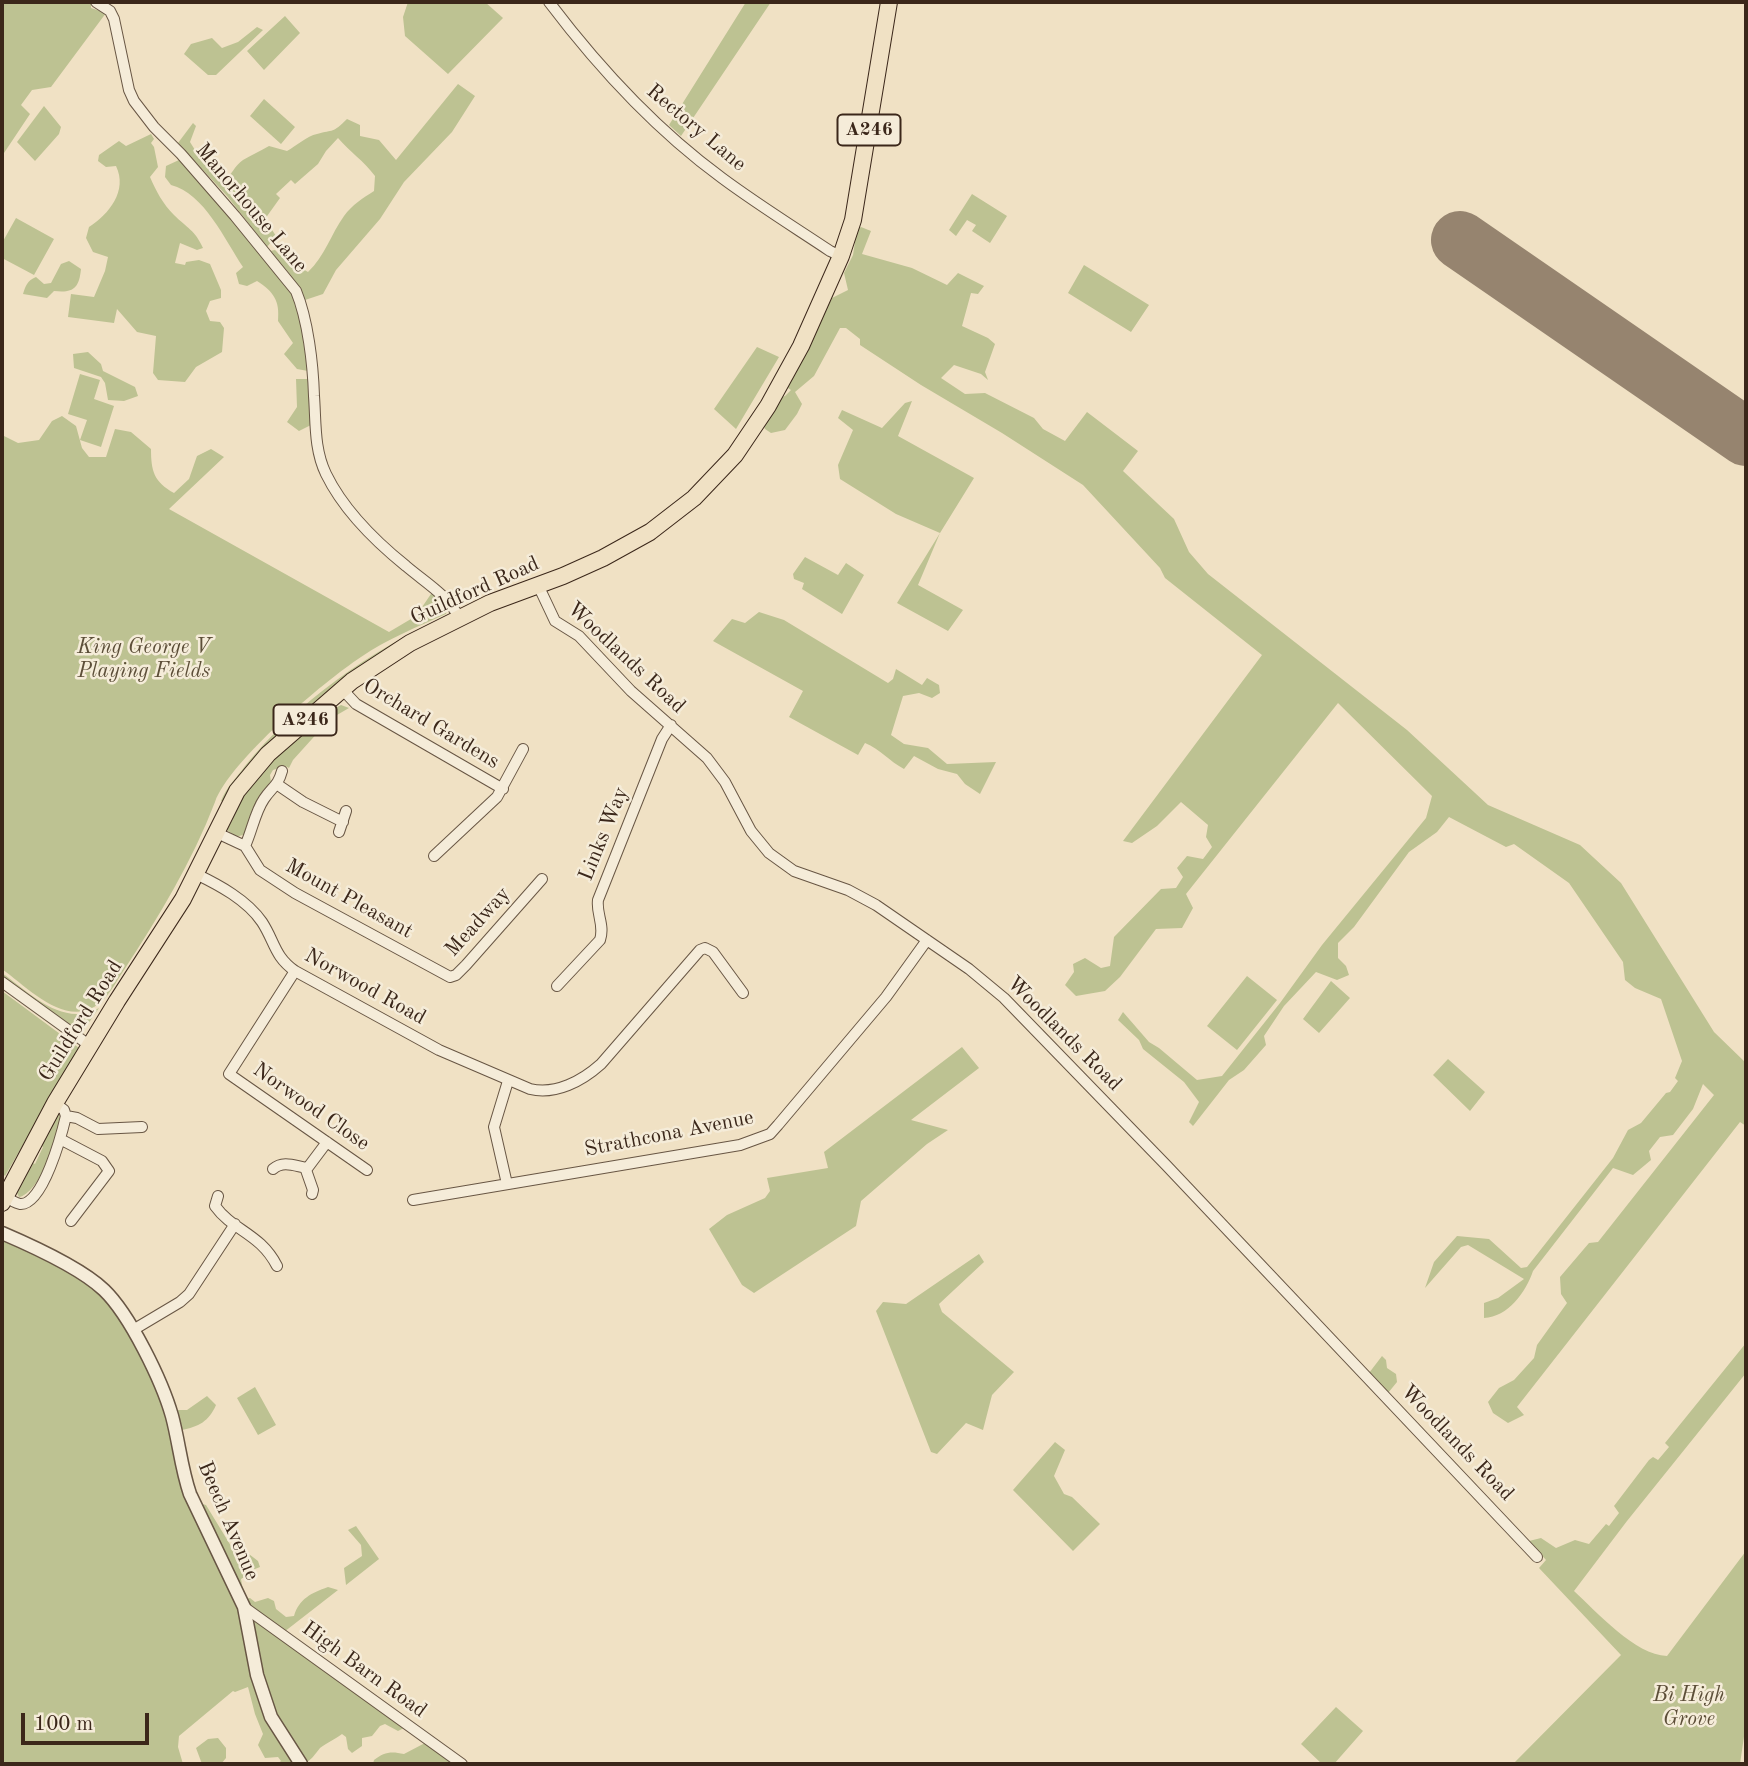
<!DOCTYPE html>
<html>
<head>
<meta charset="utf-8">
<style>
	body { margin:0 }
	#map { position:relative; width:1748px; height:1766px; overflow:hidden; background:#f0e1c4; font-family:"Old Standard TT",serif }
	canvas { display:block }
	.frame { position:absolute; inset:0; border:4px solid #3b271a; pointer-events:none }
	.scale { position:absolute; left:21px; top:1713px; width:128px; height:32px; box-sizing:border-box; border:4px solid #3b271a; border-top:0; padding-left:9px; font-size:21px; line-height:24px; white-space:nowrap; color:#3b271a; -webkit-text-stroke:5px #f5ecd9; paint-order:stroke }
</style>
</head>
<body>
<div id="map">
<canvas width="1748" height="1766"></canvas>
<div class="frame"></div>
<div class="scale">100 m</div>
</div>
<script>
const ctx = document.querySelector('canvas').getContext('2d');
ctx.lineJoin = 'round';
function paint(path, color) { ctx.fillStyle = color; ctx.fill(path, 'evenodd'); }
function strokePath(path, color, width, dash) { ctx.strokeStyle = color; ctx.lineWidth = width; ctx.lineCap = dash ? 'butt' : 'round'; ctx.setLineDash(dash || []); ctx.stroke(path); }
function write(font, color, halo, rows, align = 'center') {
  ctx.font = font + ' "Old Standard TT",serif'; ctx.lineWidth = 5; ctx.setLineDash([]); ctx.textBaseline = 'middle'; ctx.strokeStyle = halo; ctx.fillStyle = color; for (const [text, x, y, turn = 0] of rows) {
    ctx.save(); ctx.translate(x, y); ctx.rotate((+turn || 0) * Math.PI / 180); ctx.textAlign = isNaN(turn) ? turn : align; if (halo) ctx.strokeText(text, 0, 0); ctx.fillText(text, 0, 0); ctx.restore();
  }
}
paint(new Path2D(`
	M2 2H87L91 4V8L106 13 51 87 32 90 21 105 30 114 2 156Z
	M408 2H485L503 18 448 74 405 36 403 17Z
	M746 2H771L681 136 669 125Z
	M285 16 300 33 264 70 247 51Z
	M257 27 263 30 216 75H208L184 54 191 44 212 38 222 48 238 42Z
	M458 84 475 96 452 132 404 182 380 219 336 270 323 294 305 300 288 272 270 251 275 250 282 257 308 272C325 256 331 234 344 216 352 205 363 198 374 191L375 176C364 161 350 152 338 138L326 151 318 164 295 184 291 180 276 194 280 198 265 219 276 236 267 247 227 196 178 143 193 123 196 126 190 142 200 158 223 182C231 176 235 165 243 160 251 155 261 151 269 146L287 151C296 146 307 136 317 134 334 129 332 134 347 119L360 125V136L379 140 396 160Z
	M264 99 295 127 281 144 250 116Z
	M44 106 61 127 59 134 35 161 17 142Z
	M151 134 154 139 151 143 154 147 158 167 150 177C156 191 163 204 174 215 187 228 195 230 203 248L197 250 180 243 175 263 185 265 186 262 199 260 210 264 221 290V298L210 301 206 311 210 321 220 322 224 328 222 352 196 367 185 382 158 380 153 373 156 336 137 332 117 309 114 323 68 317 71 294 94 297 105 271 108 257 93 252 86 238 89 227C109 214 128 191 116 166L106 167 98 161 99 155 119 141 126 146Z
	M179 160 226 210 292 292 298 307 308 371 297 369 284 354 293 343 278 321C280 301 274 292 257 281L247 286 239 284 236 273 243 267C225 240 204 193 171 185L165 177 166 166Z
	M972 194 1007 216 990 243 972 231 976 225 967 220 956 236 949 230Z
	M16 218 54 239 34 275 2 258V243Z
	M861 227 871 231 862 254 912 268 947 285 958 273 984 286 978 294 971 293 962 326 988 338 995 344 985 372 988 380 981 374 954 365 941 378 965 394 985 393 1034 418 1043 429 1065 441 1087 412 1138 451 1123 471 1174 519 1189 552 1208 574 1407 730 1488 805 1580 845 1621 883 1714 1032 1746 1063V1126L1740 1122 1517 1407 1524 1415 1508 1423 1493 1413 1488 1402 1499 1388 1514 1380 1534 1358 1537 1345 1567 1303 1561 1294 1560 1277 1589 1243 1598 1242 1714 1095 1703 1084 1693 1109 1673 1135 1660 1137 1649 1151 1651 1160 1633 1175 1613 1168 1533 1271C1526 1292 1508 1317 1484 1318V1303L1498 1298 1524 1279 1468 1245 1461 1247 1425 1288 1434 1262 1457 1236 1489 1239 1521 1268 1527 1267 1613 1158 1628 1130 1641 1123 1666 1093 1670 1092 1678 1081 1675 1078 1682 1061 1661 999 1635 988 1625 980 1623 962 1569 883 1514 844 1506 847 1449 817 1437 832 1409 852 1354 927 1338 943V958L1346 966 1349 975 1337 980 1316 972 1284 1006 1264 1036 1266 1045 1244 1070 1229 1080 1193 1126 1189 1122 1199 1102 1184 1082 1143 1049 1139 1040 1118 1020 1123 1012 1149 1042 1159 1048 1197 1080 1222 1076 1280 1003 1322 945 1426 818 1432 796 1338 703 1186 894 1193 908 1182 928 1156 929 1120 977 1105 991 1076 996 1065 985 1074 972 1073 964 1085 958 1101 968 1110 966 1114 937 1161 889 1176 888 1183 877 1177 868 1187 856 1203 859 1212 847 1206 837 1208 825 1181 802 1157 826 1132 843 1123 841 1262 655 1165 578 1160 568 1083 485 1002 433 921 385 860 345V339L846 328H840L814 376 795 392 802 404 797 414 785 430 771 433 765 429 763 424 779 398 785 396 791 390 785 386 832 298 848 290 844 273 853 255 857 229Z
	M69 261 81 269C79 289 73 293 54 291L47 298 23 294C26 285 27 281 36 277L44 284 51 283 61 264Z
	M1084 265 1149 305 1131 332 1068 293Z
	M757 347 779 357 736 429 714 409Z
	M88 352 101 364 103 371 135 387 138 396 124 401 108 400 105 383 101 377 74 368 73 354Z
	M80 374 100 380 94 399 114 406 101 447 80 440 87 420 68 414Z
	M296 379H309L311 425 299 431 287 422 297 407Z
	M912 401 898 436 974 478 940 533 918 585 963 610 948 631 897 603 940 533 896 514 840 479 838 465 853 430 838 418 842 410 882 428 905 403Z
	M62 416 76 426 82 448 89 457H106L115 429 131 432 151 449C151 471 154 482 174 493L189 479 197 456 211 449 224 457 169 509 389 632 416 616 433 591 447 610 446 614C417 627 387 639 361 657 323 682 230 761 215 802 192 862 159 916 124 970 116 982 107 1000 94 1007 62 1025 27 987 2 969V435L18 443 39 440 52 421Z
	M805 557 838 575 846 563 864 575 842 614 802 589 804 583 794 579 793 574Z
	M759 612 784 620 888 683 893 679 896 669 922 685 927 678 939 685 940 693 932 698 919 693 903 696 891 735 904 744 928 748 947 764 996 762 980 794 965 784 957 774 938 769 914 756 904 769C889 761 880 749 865 743L858 755 789 717 803 691 713 641 732 619 745 623Z
	M445 617 422 630 224 802 221 801C226 788 237 777 245 766 295 704 372 649 445 617Z
	M341 705 349 708 330 719 293 760 289 768 285 766 273 770 270 775 271 782 258 799 246 834 236 837 227 830 233 819 232 810 269 761 324 714Z
	M2 973C30 993 63 1028 99 1008L81 1034 2 978Z
	M1247 976 1277 1000 1237 1050 1207 1026Z
	M1331 981 1350 998 1319 1033 1303 1019Z
	M2 991 79 1048 5 1176 2 1173Z
	M962 1047 979 1068 911 1120 948 1130 927 1144 861 1201 856 1226 754 1293 742 1285 709 1229 727 1215 765 1198 770 1191 767 1178 828 1168 824 1152Z
	M1448 1059 1485 1092 1470 1111 1433 1075Z
	M59 1113C66 1130 38 1195 19 1197L17 1193 33 1163 35 1164 43 1147 39 1144 56 1114Z
	M2 1238C27 1250 57 1261 80 1277 117 1304 154 1363 162 1409L168 1413 176 1452 249 1613 404 1728 398 1731 385 1724 380 1726 372 1736 362 1738V1746L352 1753 348 1749 346 1737 342 1734C336 1739 326 1743 320 1748 315 1754 313 1758 307 1762V1764H277L281 1761 278 1757 265 1758 258 1745 263 1734 255 1714 248 1687 235 1692 233 1691 179 1736 178 1747 183 1764H2Z
	M979 1254 984 1262 939 1304 942 1312 1014 1372 992 1395 983 1430 966 1423 937 1454 931 1452 876 1311 883 1302 906 1304Z
	M1746 1343V1373L1627 1521 1574 1591C1597 1612 1635 1655 1667 1656L1746 1551V1723L1740 1764H1513L1621 1655 1539 1568 1546 1560 1529 1541 1541 1538 1556 1548 1575 1540 1589 1544 1606 1524 1609 1526 1619 1513 1614 1506 1649 1460 1653 1457 1658 1460 1669 1447 1665 1443Z
	M1382 1356 1386 1360 1387 1368 1396 1374 1397 1382 1388 1393 1369 1373Z
	M255 1387 276 1425 258 1435 237 1398Z
	M207 1396 216 1405C209 1421 199 1427 181 1430L176 1410H187Z
	M1055 1442 1065 1450 1054 1476 1064 1494 1072 1497 1100 1524 1073 1551 1013 1490Z
	M202 1504 206 1505 234 1551H245L258 1561 260 1567 245 1573 246 1576 241 1579 243 1591 200 1506Z
	M356 1526 379 1559 346 1585 344 1568 362 1556 361 1545 348 1530Z
	M328 1587 338 1590 284 1632 249 1605 245 1599 250 1598 255 1602 268 1598 274 1601 276 1609 286 1617 294 1616C299 1599 311 1593 328 1587Z
	M1336 1707 1363 1731 1334 1764H1322L1301 1744Z
	M218 1738 226 1748V1758L221 1764H202L196 1748 208 1739Z
	M425 1743 455 1764H373L374 1760C384 1752 391 1751 404 1754Z`), '#bdc292');
strokePath(new Path2D(`
	M1460 240 1746 437`), '#96846f', 58);
const minor = new Path2D(`
	M96 2 110 11 114 19 129 90 134 101 154 127 181 154 235 216 296 291C308 320 313 364 314 396 316 423 314 449 326 474 344 511 375 541 406 566 426 583 446 594 459 617
	M549 2C599 68 655 129 722 178 757 204 794 227 830 251L841 256
	M538 585 555 621 579 636 631 691 707 758 725 782 751 831 769 853 794 871 848 890 876 905 969 969 1004 998 1166 1165 1537 1557
	M342 689 356 704 503 789
	M278 785 303 802 343 822
	M215 832 245 846 260 870 295 893 450 977 456 975 466 965 542 879
	M339 832 346 811
	M245 846C252 831 255 812 264 799 272 787 278 786 282 771
	M434 856 497 797 523 749
	M196 874C219 885 247 900 262 922 275 942 274 956 295 971L439 1050 530 1089C556 1095 582 1081 601 1064L700 950 705 948 713 952 743 993
	M295 971 229 1074 367 1170
	M2 982 89 1045
	M557 986 600 940C605 925 596 914 598 900L662 739 671 725
	M66 1116 77 1118 98 1129 142 1127
	M60 1139 102 1161 109 1171 71 1221
	M273 1169C283 1160 295 1166 307 1168
	M507 1184 494 1127 508 1081
	M312 1194 313 1190 306 1170 327 1142
	M5 1196C9 1199 16 1203 20 1204 43 1206 62 1133 66 1116L64 1110 55 1103
	M218 1196 215 1206C233 1231 260 1233 277 1266
	M413 1200 740 1145 770 1134 778 1125 886 997 927 940
	M133 1330 180 1302 189 1294 235 1224
	M244 1607 462 1764`);
const tertiary = new Path2D(`
	M2 1233C30 1245 82 1269 104 1290 130 1315 162 1381 172 1416 179 1442 181 1468 190 1494L244 1607 257 1675 271 1717 301 1764`);
const primary = new Path2D(`
	M2 1203 55 1103 117 1001 183 899 237 791 268 754 352 681 410 643 490 603 563 576 603 558 650 532 694 498 735 455 768 406 801 346 841 256 853 220 889 2`);
strokePath(minor, '#685644', 12);
strokePath(tertiary, '#685644', 15);
strokePath(primary, '#3b271a', 18);
strokePath(minor, '#f5ecd9', 10);
strokePath(tertiary, '#f5ecd9', 12);
strokePath(primary, '#f0e1c4', 16);
for (const [x, y, w] of [
	[869,130,63],
	[305,720,63]
]) { const box = new Path2D(); box.roundRect(x - w / 2, y - 15.5, w, 31, 5); ctx.fillStyle = '#f5ecd9'; ctx.fill(box); strokePath(box, '#3b271a', 2); }
write('bold 19px', '#3b271a', null, [
	["A246",869,130],
	["A246",305,720]
]);
write('21px', '#3b271a', '#f5ecd9', [
	["Rectory Lane",696,128,40],
	["Manorhouse Lane",251,208,50],
	["Guildford Road",475,591,-24],
	["Woodlands Road",626,658,43],
	["Orchard Gardens",431,724,31],
	["Links Way",604,834,-68],
	["Mount Pleasant",349,899,29],
	["Meadway",478,922,-48],
	["Norwood Road",365,987,29],
	["Guildford Road",81,1021,-58],
	["Woodlands Road",1064,1034,45],
	["Norwood Close",311,1107,35],
	["Strathcona Avenue",669,1134,-11],
	["Woodlands Road",1457,1443,46],
	["Beech Avenue",228,1521,67],
	["High Barn Road",364,1670,36]
]);
write('italic 21px', '#5c4e38', '#f5ecd9', [
	["King George V",144,647],
	["Playing Fields",144,671],
	["Bi High",1689,1695],
	["Grove",1689,1719]
]);
</script>
</body>
</html>
